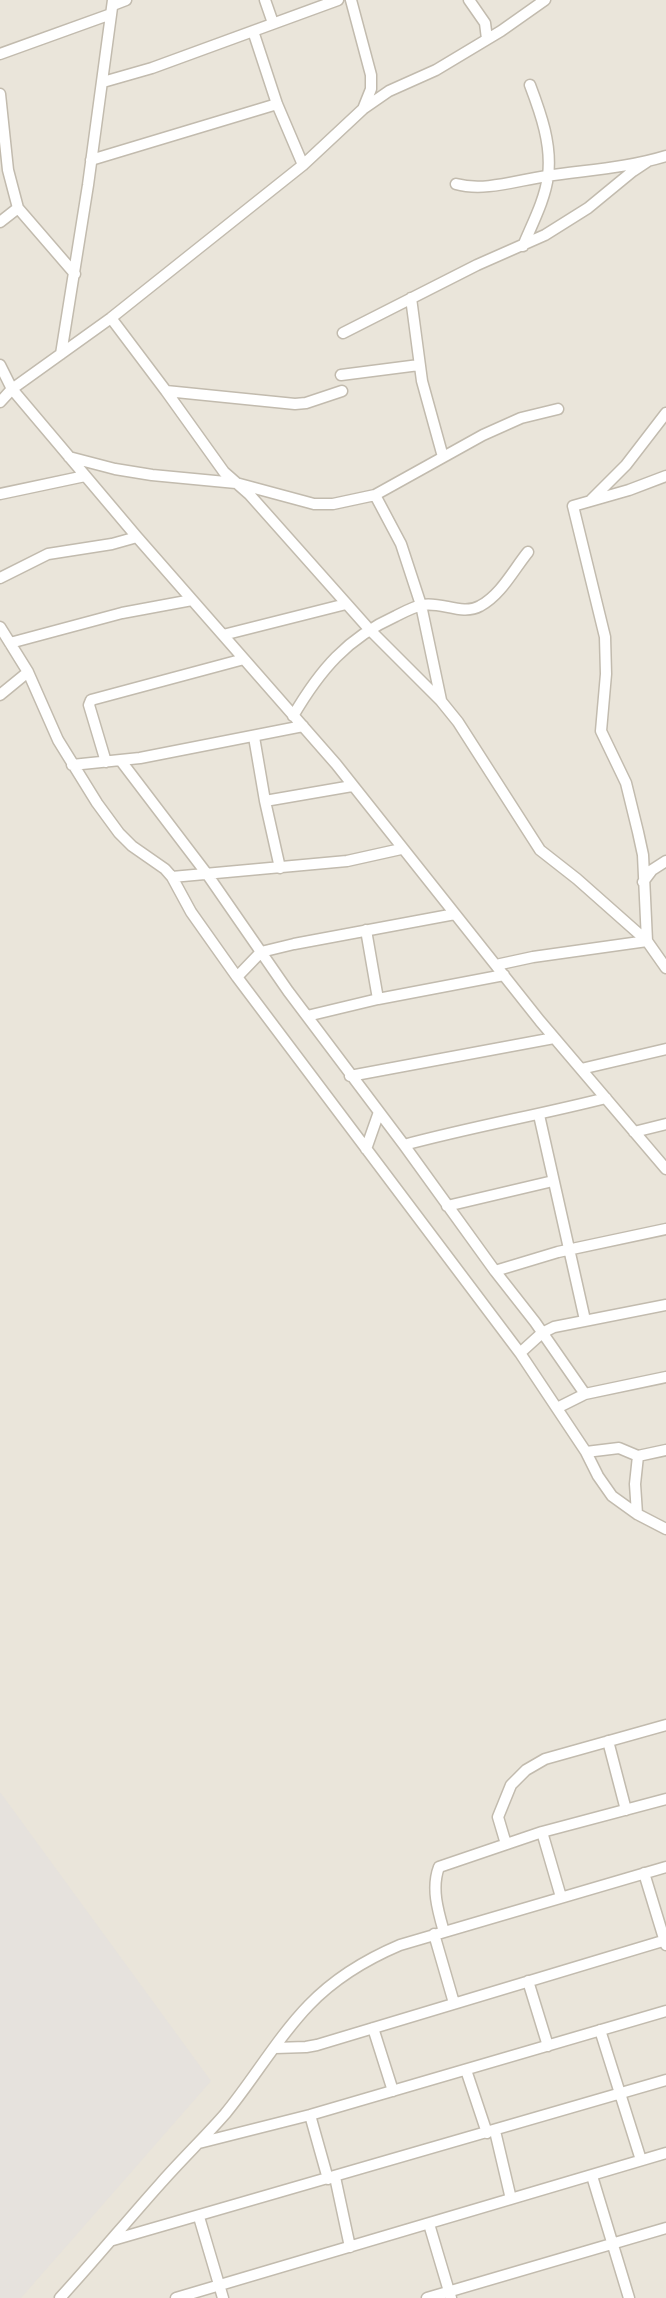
<!DOCTYPE html>
<html>
<head>
<meta charset="utf-8">
<style>
	body { margin:0 }
	canvas { display:block; background:#f6f3ec }
</style>
</head>
<body>
<canvas width="666" height="2298"></canvas>
<script>
const ctx = document.querySelector('canvas').getContext('2d');
ctx.lineJoin = 'round';
function paint(path, color) { ctx.fillStyle = color; ctx.fill(path, 'evenodd'); }
function strokePath(path, color, width, dash) { ctx.strokeStyle = color; ctx.lineWidth = width; ctx.lineCap = dash ? 'butt' : 'round'; ctx.setLineDash(dash || []); ctx.stroke(path); }
paint(new Path2D(`
	M0 0H666V2298H0Z`), '#eae5da');
paint(new Path2D(`
	M0 1792 211 2081 21 2298H0Z`), '#e6e2dd');
const minor = new Path2D(`
	M265 0 273 23
	M351 0 371 75V89L363 109
	M469 0 485 23 487 39
	M113 5 126 0
	M253 31 277 104 303 165
	M0 54 111 14
	M103 82 152 68 338 0
	M0 94 8 170 18 208 75 274
	M91 160 277 104
	M456 184C485 192 518 180 547 176 587 170 627 168 666 156
	M0 222 18 208
	M523 246C532 224 545 200 548 176 552 145 541 114 530 85
	M411 298 422 381 443 457
	M111 318 166 391 224 472 249 494 369 629 441 701 458 722 540 850 577 879 647 941 666 968
	M343 333 477 265 545 235 588 208 633 171 648 161
	M61 354 88 185 113 0
	M0 365 12 389 137 537 336 764 540 1021 666 1169
	M341 375 419 365
	M166 391 295 404 306 403 342 391
	M0 402 12 389 111 318 303 165 363 109 389 91 436 70 501 31 545 0
	M69 457 115 469 152 475 236 483 314 504H333L375 495 483 435 521 418 558 409
	M0 494 85 476
	M375 495 401 544 421 605 441 700
	M591 500 626 465 666 413
	M0 578 48 554 112 544 137 537
	M0 627 28 672 58 740 97 803 119 833 132 846 165 869 172 877 191 912 237 977 520 1353 586 1452 598 1476 612 1496 637 1514 666 1529
	M223 635 346 604
	M10 643 122 613 192 600
	M0 695 28 672
	M293 716C320 670 347 638 396 616 404 612 413 607 422 605 441 601 462 616 480 606 501 595 514 569 528 552
	M254 737 265 801 280 868
	M121 761 207 874 288 991 404 1145 495 1271 535 1322 585 1394
	M106 762 89 705 91 700 244 659
	M72 765 140 758 303 726
	M265 801 352 786
	M172 877 347 861 401 849
	M643 882 652 870 666 861
	M366 930 378 999
	M496 965 533 957 647 941 643 855 638 832 626 783 601 731 606 674 605 637 573 506 629 490 666 476
	M237 977 261 952 294 944 455 914
	M307 1016 378 999 504 975
	M581 1069 666 1049
	M350 1076 554 1038
	M539 1115 585 1320
	M634 1132 666 1124
	M404 1145C471 1127 539 1115 606 1098
	M366 1149 379 1112
	M447 1206 553 1181
	M495 1271 558 1252 666 1229
	M520 1353 542 1333 554 1327 666 1305
	M557 1408 585 1394 666 1377
	M586 1452 619 1448 638 1456 666 1450
	M637 1514 635 1484 638 1456
	M608 1741 626 1810
	M542 1832 561 1897
	M506 1844 498 1817 511 1785 526 1770 545 1759 666 1725
	M644 1873 666 1945
	M444 1932C438 1911 431 1888 439 1867L542 1832 666 1799
	M434 1934 454 2003
	M528 1981 548 2046
	M373 2028 393 2091
	M600 2030 641 2160
	M275 2048 306 2047 317 2045 666 1940
	M466 2070 487 2133
	M310 2115 328 2179
	M495 2131 511 2199
	M199 2143 310 2115 666 2011
	M592 2176 629 2298
	M335 2177 350 2247
	M199 2217 223 2298
	M429 2224 451 2298
	M113 2240 666 2080
	M60 2298C94 2261 126 2222 160 2184 181 2160 204 2138 225 2114 254 2079 277 2038 309 2005 334 1979 367 1959 400 1945L666 1867
	M176 2298 666 2153
	M427 2298 666 2228`);
strokePath(minor, '#c2bbae', 13);
strokePath(minor, '#fff', 10);
</script>
</body>
</html>
